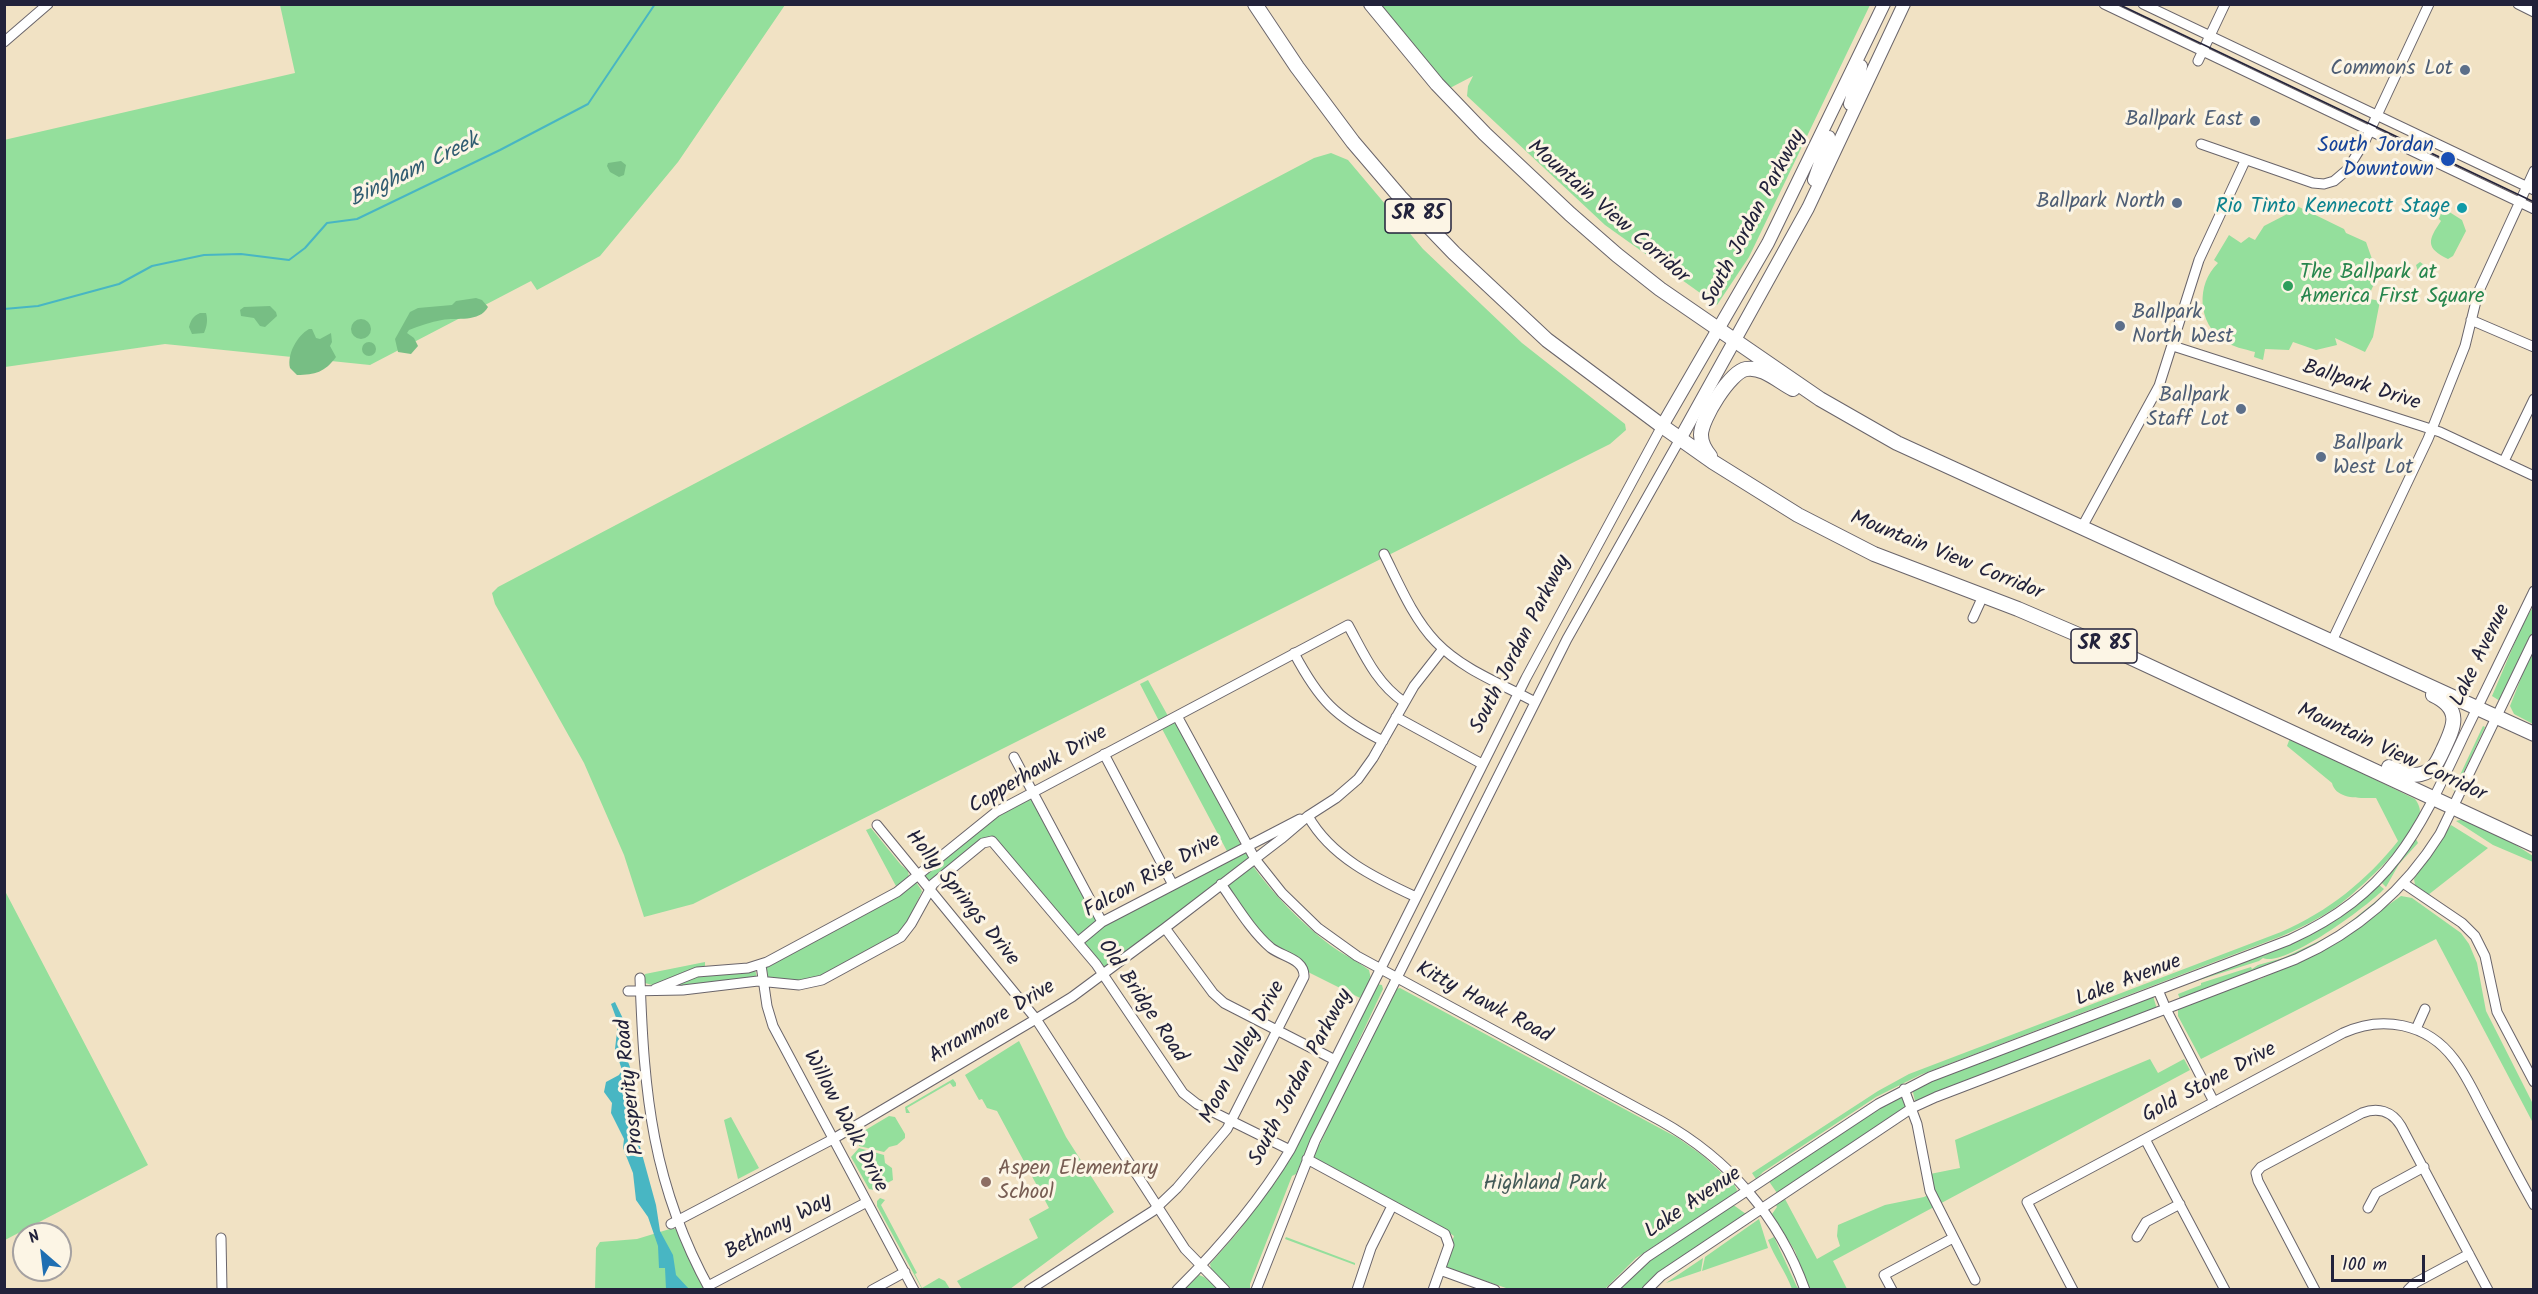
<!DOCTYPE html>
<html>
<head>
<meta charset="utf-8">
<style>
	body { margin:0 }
	#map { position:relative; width:2538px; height:1294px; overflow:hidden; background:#f1e2c4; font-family:Kalam,sans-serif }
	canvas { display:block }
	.frame { position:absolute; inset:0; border:6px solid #22223b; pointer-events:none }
	.north { position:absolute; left:12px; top:1222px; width:60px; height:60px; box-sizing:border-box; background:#fcf5e5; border:2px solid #a5a1a1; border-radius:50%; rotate:332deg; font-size:16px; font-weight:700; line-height:24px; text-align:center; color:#22223b }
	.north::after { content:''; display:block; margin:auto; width:21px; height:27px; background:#1f6fb2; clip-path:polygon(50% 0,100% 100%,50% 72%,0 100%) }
	.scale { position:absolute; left:2331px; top:1255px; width:94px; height:27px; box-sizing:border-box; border:3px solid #22223b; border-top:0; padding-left:8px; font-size:18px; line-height:21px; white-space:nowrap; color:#22223b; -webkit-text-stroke:4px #fcf5e5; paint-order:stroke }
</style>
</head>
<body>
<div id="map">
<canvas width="2538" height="1294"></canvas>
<div class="frame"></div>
<div class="north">N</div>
<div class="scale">100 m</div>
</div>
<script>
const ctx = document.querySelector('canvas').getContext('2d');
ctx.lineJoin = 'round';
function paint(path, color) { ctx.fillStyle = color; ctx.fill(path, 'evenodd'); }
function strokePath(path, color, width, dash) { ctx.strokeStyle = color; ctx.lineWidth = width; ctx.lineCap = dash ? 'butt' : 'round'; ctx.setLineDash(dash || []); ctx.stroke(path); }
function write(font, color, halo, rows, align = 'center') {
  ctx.font = font + ' Kalam,sans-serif'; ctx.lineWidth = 6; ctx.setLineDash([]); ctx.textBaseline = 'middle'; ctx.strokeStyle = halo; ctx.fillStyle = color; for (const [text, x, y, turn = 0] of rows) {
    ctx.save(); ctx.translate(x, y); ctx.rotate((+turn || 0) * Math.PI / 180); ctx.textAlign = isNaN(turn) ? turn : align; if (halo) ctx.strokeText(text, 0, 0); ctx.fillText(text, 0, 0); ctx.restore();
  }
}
paint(new Path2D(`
	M280 5H785L678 162 600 256 537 290 531 281 370 365 165 344 5 367 4 140 295 73Z
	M1378 5H1870L1749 257 1717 305 1605 225 1467 96 1468 86 1473 76 1450 88Z
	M1331 153 1348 160 1423 249 1522 343 1625 424 1626 430 1610 444 693 904 644 917 624 855 584 763 495 604 492 593 498 587 1314 158Z
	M2297 206 2344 229 2346 233 2366 242 2378 276 2366 301 2369 303 2370 299 2380 301 2373 337 2365 352 2335 338 2337 345 2316 350 2293 342 2289 350 2265 349 2263 360 2254 357 2255 352C2244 349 2233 347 2224 341 2197 323 2196 284 2218 263L2214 260 2229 235 2241 243 2249 237 2255 240 2264 226 2295 210Z
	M2443 208 2462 220 2466 231 2453 256 2448 259C2425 248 2428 240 2441 221L2439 219Z
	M2420 262 2430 269 2428 278H2420L2416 265Z
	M2533 607V634L2500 701 2492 696 2524 621Z
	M2533 648V724L2514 714 2510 706Z
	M1148 680 1168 716 1159 721 1140 684Z
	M1175 721 1241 845 1228 853 1161 727Z
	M2483 726 2485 727 2455 791 2453 790Z
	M2290 738 2415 799C2418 803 2420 807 2420 812 2418 836 2356 893 2335 908 2318 919 2300 928 2282 936L1920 1075 1876 1097 1763 1172 1756 1179 1752 1173 1878 1091 1909 1074 2281 932C2329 911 2366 881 2398 841L2376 798C2361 798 2336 800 2332 783L2287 746Z
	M1031 798 1098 920 1079 936 1075 934 994 839 930 882 924 876V873L986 822Z
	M2463 819 2508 840 2533 856V862L2493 845 2456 821Z
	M2451 825 2488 848 2428 895 2415 885 2414 879Z
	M871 828 901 865 908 871 909 877 897 888 866 830Z
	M2416 839 2418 843 2399 864 2386 887 2381 882Z
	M1245 851 1250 858 1106 967 1102 966 1084 944 1100 927Z
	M1252 865C1274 895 1300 922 1330 945 1342 954 1357 961 1369 970L1371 979 1360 998 1308 972 1264 938 1228 889V884Z
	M916 882 922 891 909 920 896 936 822 977 804 982 768 977 766 965Z
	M2378 884 2384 889C2368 906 2284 968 2263 958L2259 961 2187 984 2296 941Z
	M5 891 148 1165 5 1240H4Z
	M2401 896 2412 898 2461 933 2469 944 2477 963 2486 1011 2533 1104V1123L2436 939 2201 1059 2178 1016V1009L2257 979 2258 980 2326 949Z
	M2380 898 2381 900 2346 928 2307 950 2180 999 2178 994 2201 985V983L2251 967 2252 969 2258 965 2283 958 2336 933Z
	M705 962V968L687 971 652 985 645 983 643 979 645 974Z
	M755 970 757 977 668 988 688 977Z
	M1377 984 1382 985 1383 989 1296 1174 1292 1176 1250 1284V1289H1231L1212 1274 1210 1264 1238 1232 1277 1180Z
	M1400 988 1678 1138 1702 1155 1734 1184 1737 1190 1736 1193 1636 1258 1605 1289H1509L1447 1268 1445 1263 1454 1236 1435 1223 1316 1161 1313 1157 1316 1146 1320 1144 1358 1061 1362 1059 1375 1032V1029L1396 989Z
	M2153 996 2157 1009 1915 1101 1912 1088Z
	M1019 1041 1066 1137 1114 1212 1010 1289H962L957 1281 1038 1238 1029 1219 1049 1208 997 1111 987 1108 982 1099 979 1100 965 1075Z
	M2150 1059 2158 1073 2184 1059 2190 1070 1833 1261 1847 1289H1808L1795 1251 1772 1214 1777 1207 1775 1203 1785 1199 1817 1259 1840 1246 1837 1236 1838 1225 1885 1205 1924 1197 1934 1192 1930 1174 1960 1168 1955 1140Z
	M953 1079 956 1083V1086L953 1087 950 1083 907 1108 910 1113H906L905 1107Z
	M1902 1095 1906 1108 1777 1193 1768 1180 1881 1106Z
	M889 1116 895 1117 905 1134V1138L897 1145 889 1147 884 1152 859 1146 857 1135Z
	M731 1117 759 1168 738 1179 724 1120Z
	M859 1148 884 1155 885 1163 892 1168 893 1180 874 1190 869 1189 851 1157Z
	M880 1198 885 1200 881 1205 917 1273 915 1274 922 1288 939 1278 945 1281 950 1289H922L877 1206V1201Z
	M1732 1204 1746 1214 1643 1289 1616 1290 1631 1273Z
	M1759 1219 1768 1248 1702 1271 1705 1257Z
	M673 1228 677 1230 696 1272 707 1290H595L596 1248 600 1242 637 1239Z
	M1286 1237 1355 1263V1265L1285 1239Z
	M1774 1237 1797 1287 1800 1289H1792C1786 1272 1774 1257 1768 1240Z
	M1703 1258 1701 1271 1666 1283Z
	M1199 1275 1204 1277 1219 1289 1184 1290Z`), '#94df9c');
paint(new Path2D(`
	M621 161 626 165 624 175 619 177 610 172 607 166 608 163Z
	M476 298 482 300 488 307C479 323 457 317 442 320 431 322 419 326 409 330L407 333 414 338 418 346 411 354 398 352 395 339 410 312 418 308 452 305 456 301Z
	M270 306 276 312 277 316 265 327 260 326 254 318 241 316 240 310 244 307Z
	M200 313H206C208 320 207 326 204 333L192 334 189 327C191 320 193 316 200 313Z
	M351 329a10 10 0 1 1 20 0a10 10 0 1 1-20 0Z
	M309 329H312L316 338 320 339 331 333 332 342 330 346 336 357C325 372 315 375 297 375L290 368C287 354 297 336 309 329Z
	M362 349a7 7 0 1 1 14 0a7 7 0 1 1-14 0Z`), '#77be84');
paint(new Path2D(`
	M615 1002 626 1025 622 1045 631 1070 627 1099 630 1121 639 1143 656 1205 660 1231 673 1255 676 1275 689 1289H666L665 1268H659L658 1246 648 1217 636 1200 633 1173 623 1148 624 1139 611 1113 612 1103 604 1092 606 1082 619 1075 622 1070 615 1049 618 1023 611 1004Z`), '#48b6c3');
strokePath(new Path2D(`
	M4 309 38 306 119 284 152 266 204 255 241 254 289 260 305 248 327 223 357 219 500 150 588 104 655 4`), '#48b6c3', 2);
const minor = new Path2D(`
	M2104 4 2534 209
	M2143 4 2534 190
	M2518 4 2534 12
	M4 42 48 4
	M2198 61 2225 4
	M2201 144 2313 183 2324 184 2334 181 2347 170 2365 141 2429 4
	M2471 320 2534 347
	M2173 346 2440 432 2534 476
	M2504 461 2534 399
	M2082 527 2159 386 2199 260 2245 161
	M1384 554C1399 584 1413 618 1436 642 1463 670 1502 684 1535 702
	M1973 618 1983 596
	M2332 641 2428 439 2465 346 2478 293 2534 171
	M1294 653C1319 700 1335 717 1383 741
	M1177 716 1255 859 1282 893 1318 928 1357 956 1661 1121C1729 1159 1779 1217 1805 1290
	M1396 717 1482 764
	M1104 754 1173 885
	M1014 757 1102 922
	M1308 816C1331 857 1375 878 1416 897
	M877 825 1036 1019 1185 1249 1225 1290
	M2403 883 2462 923 2475 936 2485 956 2497 1012 2534 1082
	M1165 928 1213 993 1224 1003 1335 1060
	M1078 942 1102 922 1300 819
	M761 965 767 1006 773 1026 914 1290
	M640 978C644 1094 652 1185 710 1290
	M655 989 697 972 748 968 767 962 897 892 996 812 1348 625C1364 654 1376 683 1404 702
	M2158 990 2166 1009 2214 1102
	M628 991 683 990 758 981 799 985 822 980 901 937 911 924 933 884 983 843 992 841 1096 964 1183 1093 1197 1104 1290 1150
	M2416 1029 2425 1009
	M1904 1089 1917 1124 1930 1191 1975 1280
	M2145 1139 2225 1290
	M1307 1159 1445 1234 1449 1245 1433 1290
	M2368 1208 2376 1193 2424 1167
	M671 1224 833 1139 1036 1019 1072 997 1165 928 1281 839 1308 816 1336 798 1358 779 1373 758 1414 686 1443 649
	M2137 1237 2146 1222 2180 1204
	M221 1238 222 1290
	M1440 1270 1495 1290
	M708 1286 867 1202
	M872 1290 905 1272
	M1029 1290 1153 1211 1177 1188 1227 1129 1304 977C1305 959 1283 957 1271 948 1251 931 1236 905 1221 884
	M1177 1290C1220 1247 1259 1202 1290 1150L1526 678 1662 426
	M1256 1290 1315 1141 1567 639 1680 439
	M1357 1290 1371 1248 1392 1206
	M1612 1290 1647 1257 1878 1104 1930 1077 2289 940C2392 893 2419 831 2464 735 2487 687 2511 639 2534 591
	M1647 1290 1661 1276 1912 1108 1936 1097 2296 959C2356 932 2405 890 2440 834L2534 639
	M1892 1290 1884 1275 1953 1238
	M2073 1290 2027 1202 2343 1033C2382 1015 2427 1023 2454 1059 2468 1077 2477 1099 2488 1119 2503 1148 2518 1177 2534 1205
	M2315 1290 2258 1181 2256 1173 2261 1167 2362 1113C2378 1107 2392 1111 2401 1126L2488 1290
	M2408 1290 2415 1283 2469 1254`);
const major = new Path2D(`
	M1850 104 1861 66
	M1814 180 1829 137
	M1662 426 1768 243 1884 4
	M1680 439 1808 208 1904 4`);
const highway = new Path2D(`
	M1255 4 1297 67 1353 142 1400 197 1454 253 1547 340 1662 426 1713 462 1798 515 1874 554 2018 609 2123 654 2534 845
	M1371 4 1437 84 1485 134 1570 214 1617 255 1660 289 1820 399 1897 443 2534 734
	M1710 456C1705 450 1701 444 1701 435 1701 419 1730 372 1746 369 1763 366 1779 382 1793 389
	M2389 767C2400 771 2410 777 2421 774 2434 771 2438 761 2443 750 2454 727 2463 709 2433 695`);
strokePath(minor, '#6a656b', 11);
strokePath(major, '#6a656b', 14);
strokePath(highway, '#6a656b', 16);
strokePath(minor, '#fff', 9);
strokePath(major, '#fff', 12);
strokePath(highway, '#fff', 14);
strokePath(new Path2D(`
	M2118 4 2534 202`), '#22223b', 1.5);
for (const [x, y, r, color] of [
	[2465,70,6,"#5c6f8a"],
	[2255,121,6,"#5c6f8a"],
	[2448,159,8,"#1a4fb4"],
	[2177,203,6,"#5c6f8a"],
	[2462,208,6,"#0f9aa8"],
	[2288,286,6,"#2e9e5b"],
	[2120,326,6,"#5c6f8a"],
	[2241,409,6,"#5c6f8a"],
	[2321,457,6,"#5c6f8a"],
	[986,1182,6,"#8d6e63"]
]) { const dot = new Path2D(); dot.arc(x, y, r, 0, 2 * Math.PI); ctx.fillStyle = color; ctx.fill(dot); strokePath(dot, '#fcf5e5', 2); }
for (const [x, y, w] of [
	[1418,216,66],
	[2104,646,66]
]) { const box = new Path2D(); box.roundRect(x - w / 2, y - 17, w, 34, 4.5); ctx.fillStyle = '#fcf5e5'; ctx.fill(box); strokePath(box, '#22223b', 1.5); }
write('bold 20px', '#22223b', null, [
	["SR 85",1418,216],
	["SR 85",2104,646]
]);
write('21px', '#4e5e75', '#fcf5e5', [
	["Commons Lot",2453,70],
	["Ballpark East",2243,121],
	["Ballpark North",2165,203],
	["Ballpark",2132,314,"left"],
	["North West",2132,338,"left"],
	["Ballpark",2229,397],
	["Staff Lot",2229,421],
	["Ballpark",2333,445,"left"],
	["West Lot",2333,469,"left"]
], 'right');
write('21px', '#164399', '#fcf5e5', [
	["South Jordan",2434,147],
	["Downtown",2434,171]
], 'right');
write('21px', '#0d838f', '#fcf5e5', [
	["Rio Tinto Kennecott Stage",2450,208]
], 'right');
write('21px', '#22223b', '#fcf5e5', [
	["Mountain View Corridor",1607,213,41],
	["South Jordan Parkway",1755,219,-62],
	["Ballpark Drive",2361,387,18],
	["Mountain View Corridor",1946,557,22],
	["South Jordan Parkway",1522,645,-63],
	["Lake Avenue",2482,656,-64],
	["Mountain View Corridor",2391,754,25],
	["Copperhawk Drive",1039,771,-30],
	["Falcon Rise Drive",1153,877,-29],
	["Holly Springs Drive",961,899,51],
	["Lake Avenue",2129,982,-21],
	["Old Bridge Road",1141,1002,56],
	["Kitty Hawk Road",1483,1004,28],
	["Arranmore Drive",993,1023,-31],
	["Moon Valley Drive",1244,1053,-62],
	["South Jordan Parkway",1302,1078,-62],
	["Gold Stone Drive",2210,1084,-28],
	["Prosperity Road",632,1087,-96],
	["Willow Walk Drive",844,1122,62],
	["Lake Avenue",1694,1204,-34],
	["Bethany Way",779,1228,-28]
]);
write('21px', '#27864d', '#fcf5e5', [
	["The Ballpark at",2300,274],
	["America First Square",2300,298]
], 'left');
write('21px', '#785e54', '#fcf5e5', [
	["Aspen Elementary",998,1170],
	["School",998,1194]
], 'left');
write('21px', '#445b58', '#fcf5e5', [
	["Highland Park",1545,1185]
]);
write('italic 22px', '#315d71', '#fcf5e5', [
	["Bingham Creek",415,172,-26]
]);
</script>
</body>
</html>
